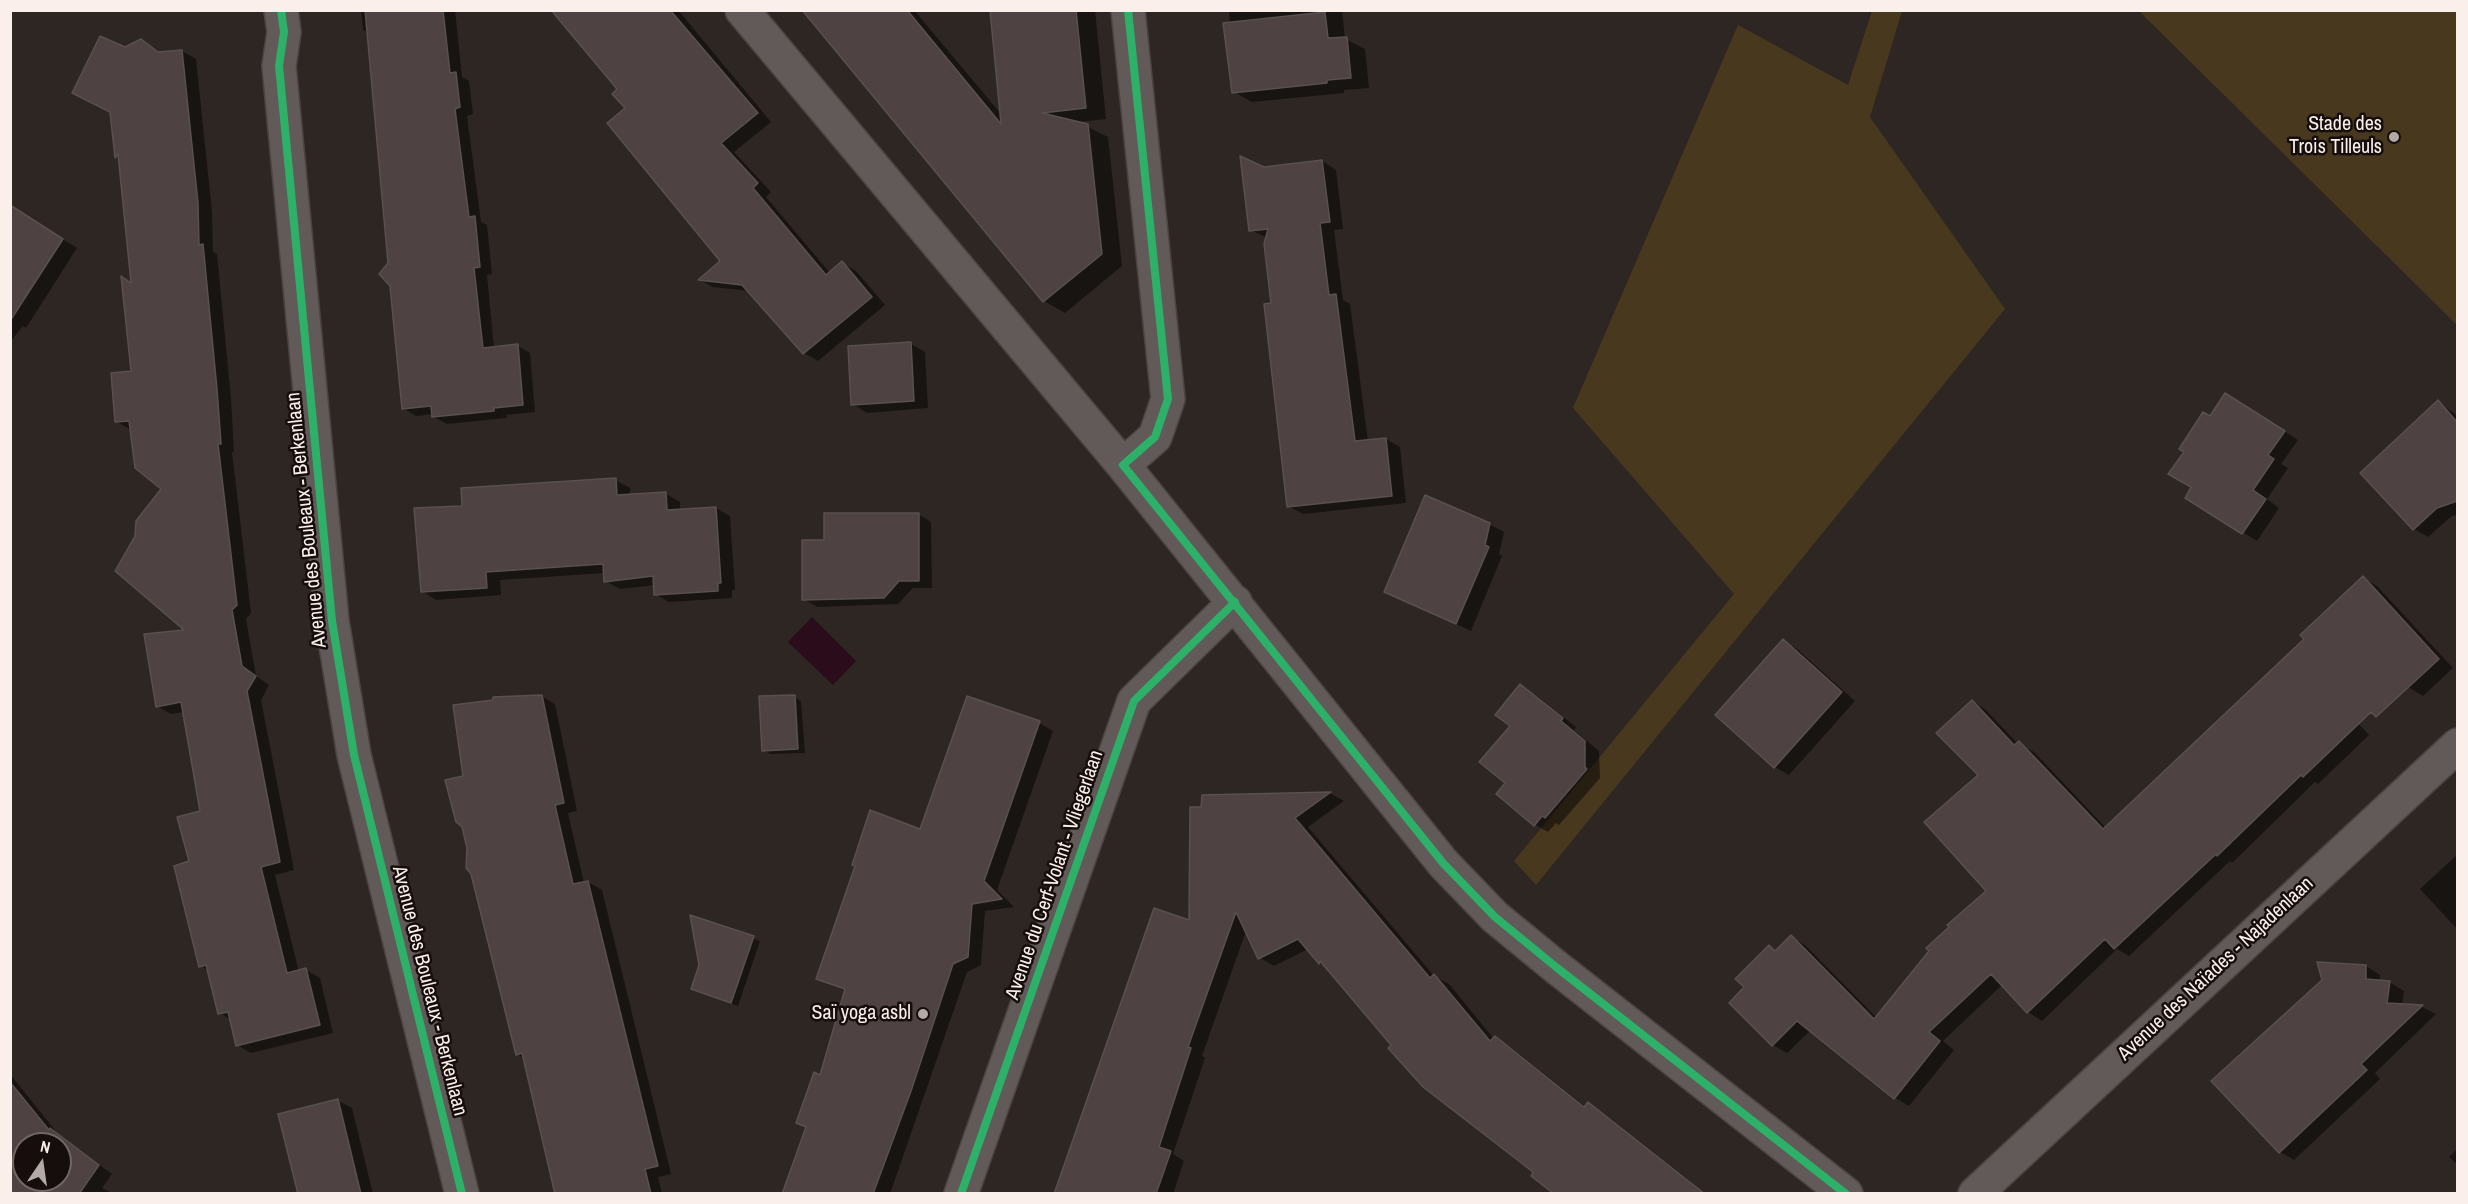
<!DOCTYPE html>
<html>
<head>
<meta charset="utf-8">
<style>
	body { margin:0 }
	#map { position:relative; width:2468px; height:1204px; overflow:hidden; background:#2e2623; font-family:"Archivo Narrow",sans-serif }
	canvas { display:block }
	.frame { position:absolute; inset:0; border:12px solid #faefeb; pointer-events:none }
	.north { position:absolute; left:12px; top:1132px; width:60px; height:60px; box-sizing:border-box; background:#160e0c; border:2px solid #716865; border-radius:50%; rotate:13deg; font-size:16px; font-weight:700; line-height:24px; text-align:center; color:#faefeb }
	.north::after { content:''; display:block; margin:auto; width:21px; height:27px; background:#b3a9a5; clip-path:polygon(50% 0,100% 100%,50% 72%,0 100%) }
</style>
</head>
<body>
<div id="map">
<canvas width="2468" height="1204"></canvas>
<div class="frame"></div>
<div class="north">N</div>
</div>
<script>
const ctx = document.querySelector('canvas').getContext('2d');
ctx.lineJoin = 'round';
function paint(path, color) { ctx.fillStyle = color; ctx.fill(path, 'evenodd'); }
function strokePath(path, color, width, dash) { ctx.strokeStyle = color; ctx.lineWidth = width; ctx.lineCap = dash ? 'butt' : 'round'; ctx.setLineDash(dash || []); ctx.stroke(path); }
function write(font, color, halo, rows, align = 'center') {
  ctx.font = font + ' "Archivo Narrow",sans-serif'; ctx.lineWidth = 5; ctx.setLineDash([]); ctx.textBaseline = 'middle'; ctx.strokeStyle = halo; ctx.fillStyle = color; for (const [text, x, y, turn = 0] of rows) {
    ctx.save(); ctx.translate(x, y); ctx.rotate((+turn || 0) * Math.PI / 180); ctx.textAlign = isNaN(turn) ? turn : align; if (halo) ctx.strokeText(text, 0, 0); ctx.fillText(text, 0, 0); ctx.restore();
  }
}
paint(new Path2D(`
	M1872 11H1902L1870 117 2005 309 1536 885 1514 861 1734 594 1573 408 1738 25 1848 85Z
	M2139 11H2457V325Z`), '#48391e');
paint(new Path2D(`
	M812 617 856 661 833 685 788 642Z`), '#2b0c1b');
paint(new Path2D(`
	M361 10H455L462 77 469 81 473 114 467 116 481 222 487 225 492 274 487 275 494 348 518 346 530 353 535 412 506 415 507 418 447 424 434 417V414L416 416 403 408 369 33 363 30Z
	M548 10H678L771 122 734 152 771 192 766 197 830 273 842 263 856 271 885 305 818 361 804 353 750 291 713 287 700 280 722 261 627 108 619 90 561 20Z
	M803 10H914L1001 114 991 10H1095L1106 119 1078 122 1108 137 1122 266 1065 313 1044 301Z
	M1229 10H1342L1345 39 1365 49 1369 88 1344 90V93L1252 102 1234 92Z
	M141 41 161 53 182 51 196 59 212 212 213 252 217 254 231 398 234 452H232L251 613 246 619 256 676 269 685 261 700 294 870 275 875 299 972 306 970 320 978 333 1033 251 1053 237 1045 231 1020 220 1013 209 971 201 966 190 862 201 812 184 712 171 714 157 706 188 632 164 488 131 430 116 421 133 372V285L120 159 116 157 112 112 125 49Z
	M1322 161 1336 170 1343 229 1334 230 1343 300 1350 304 1368 441 1386 439 1400 447 1406 503 1303 514 1288 506 1268 238 1250 230 1264 168Z
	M10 206 77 248 26 328 23 326 10 342Z
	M911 344 925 352 928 408 867 413 853 404Z
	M2438 402 2458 416V515L2452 516 2428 537 2414 529 2362 473Z
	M2240 403 2298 440 2281 464 2288 468 2267 499 2279 508 2257 541 2187 498 2193 487 2210 418Z
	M615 480 630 488V496L666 494 680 502V510L716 508 730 516 735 590H732V598L669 602 655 594V585L620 589 605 581V573L500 580 501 595 436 600 422 591 464 507Z
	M918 514 931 522 932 588H913L898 604 817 607 804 599 826 541Z
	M1489 524 1504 532 1499 554 1502 556 1471 631 1386 592Z
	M2363 578 2377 586 2453 668 2423 696 2408 687 2385 663 2341 705 2369 735 2318 784 2315 782 2232 863 2230 861 2129 956 2117 949 2042 1021 2028 1012 2002 985 1943 1041 1954 1050 1909 1106 1895 1098 1811 1030 1787 1053 1773 1045 1746 987 1770 947 1777 951 1791 937 1805 945 1877 1018 1988 891 1980 775 1972 701 1986 710 2018 744 2034 752 2106 828 2306 639Z
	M1783 641 1797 649 1855 701 1789 775 1775 767Z
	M1521 686 1534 694 1576 727 1574 730 1599 751 1600 778 1559 825 1556 823 1548 832 1534 824 1507 783 1512 725Z
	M541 696 555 704 577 811 568 813 584 883 588 882 602 890 671 1174 658 1177 662 1194H558L525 1059 517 1054 464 777Z
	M794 697 801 701 805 753 770 754 763 750Z
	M1039 723 1053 731 997 890 1014 907 985 911 981 965 967 972 890 1194H784L807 1128 797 1122 821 1077 846 991 818 978 921 831Z
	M1331 794 1344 801 1308 827 1434 976 1449 984 1494 1039 1509 1046 1586 1107 1588 1104 1602 1112 1695 1185 1691 1189 1536 1172 1393 1045 1329 968 1320 963 1308 949 1274 966 1260 958 1246 931 1202 1056 1205 1058 1173 1154 1184 1161 1173 1194H1055L1191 922 1203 796Z
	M2458 854V930L2420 889Z
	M692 917 760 941 738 1006 693 989 701 965Z
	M2366 966 2380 975V981L2389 982 2404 991 2402 1005 2422 1007 2436 1014 2375 1073 2380 1079 2294 1160 2280 1152Z
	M10 1074 58 1134 112 1174 102 1188 113 1194H10ZM24 1144H60V1180H24Z
	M337 1100 352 1108 373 1194H300Z
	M2458 1148V1165L2449 1157Z`), '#0007');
const building = new Path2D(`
	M365 10H443L450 73 456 72 460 107 455 109 469 217 475 216 480 267 474 268 483 348 518 344 523 405 494 408V411L432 417 431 406 402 409 390 286 379 274 388 263Z
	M551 10H670L758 113 721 143 758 183 753 188 826 275 842 261 872 297 803 354 742 285 698 280 720 261 607 123 625 108 612 94 617 89Z
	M802 10H907L1001 124 990 10H1076L1086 108 1042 113 1088 124 1102 254 1043 302Z
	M1325 12 1328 38 1347 37 1351 78 1327 80V83L1232 93 1223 23Z
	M100 36 125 47 141 39 158 52 182 50 198 203 199 245 203 244 217 389 221 444H218L237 605 232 610 242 666 256 676 247 691 280 862 261 867 287 973 306 968 320 1025 236 1046 228 1012 218 1014 206 965 199 967 174 866 189 861 177 817 200 811 181 702 156 707 144 634 184 630 115 571 135 536 136 521 161 489 135 468 129 421 115 422 111 373 131 371 121 276 131 283 118 154 115 158 110 112 72 93Z
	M1240 156 1264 167 1322 160 1330 222 1320 223 1329 295 1336 294 1355 441 1386 438 1392 496 1287 507 1264 304 1271 303 1264 244 1268 229 1249 231Z
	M10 205 63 239 10 321Z
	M911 342 914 401 851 405 848 346Z
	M2225 393 2285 431 2268 455 2274 459 2253 490 2266 499 2242 534 2185 498 2191 487 2168 474 2184 452 2179 449 2203 412 2210 416Z
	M2438 400 2457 422V501L2437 508 2413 530 2360 473Z
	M616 478 617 495 666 492 667 510 716 507 721 583H718V591L654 595 653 576 604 582 603 564 486 572 487 588 421 592 414 508 462 506 461 488Z
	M1425 495 1490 523 1485 545 1489 547 1456 624 1384 592Z
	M824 513H919V581H899L884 598 802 600V540H824Z
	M2363 576 2439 659 2376 717 2371 712 2303 777 2301 775 2217 856 2216 854 2114 949 2105 939 2027 1013 1991 974 1929 1032 1940 1041 1894 1099 1797 1021 1772 1046 1729 1003 1744 987 1735 979 1769 945 1775 951 1791 935 1874 1019 1929 951 1926 948 1949 927 1947 925 1986 891 1924 822 1978 775 1936 733 1972 700 2014 745 2019 741 2103 829 2304 639 2300 635Z
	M1783 639 1842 692 1774 768 1715 715Z
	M1520 684 1563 718 1561 721 1585 741V767L1587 769 1545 818 1542 816 1534 826 1496 794 1505 783 1479 762 1510 726 1495 715Z
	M542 695 564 803 555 805 573 884 588 881 658 1166 645 1169 651 1194H555L522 1053 516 1055 471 874 466 868 467 848 462 827 456 822 445 780 463 776 453 705 493 700V697Z
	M795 695 798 749 762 751 759 696Z
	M967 696 1040 721 984 881 1002 899 972 904 968 957 953 964 911 1091 873 1194H782L806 1127 796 1123 814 1072 820 1075 845 989 816 979 855 866 852 865 870 810 920 829Z
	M1331 792 1295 818 1430 978 1434 974 1490 1041 1495 1036 1584 1107 1588 1102 1705 1194H1554L1531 1176 1533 1172 1423 1087 1388 1048 1391 1045 1320 961 1319 964 1298 939 1258 959 1236 912 1188 1047 1191 1048 1159 1147 1171 1151 1156 1194H1054L1154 908 1189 920 1190 807H1201L1202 795Z
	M690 915 754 936 731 1003 691 989 699 965Z
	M2317 962 2366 965V979L2390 981 2387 1003 2423 1005 2361 1064 2367 1070 2279 1153 2211 1081 2322 980Z
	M10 1082 49 1130 50 1128 99 1165 79 1194H10ZM24 1144H60V1180H24Z
	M338 1099 361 1194H298L278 1114Z`);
paint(building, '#4e4242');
strokePath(building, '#58514f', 1.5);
const minor = new Path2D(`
	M281 10 284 32 279 66 332 621 354 755 462 1194
	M742 10 1123 465 1443 863 1495 917 1556 967 1846 1194
	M1123 465 1155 437 1168 399 1128 10
	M961 1194 1134 701 1235 602
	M1975 1194 2458 745`);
strokePath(minor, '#4c4441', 36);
strokePath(minor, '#615a58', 33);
strokePath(new Path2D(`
	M281 10 284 32 279 66 332 621 354 755 462 1194
	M1128 10 1168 399 1155 437 1123 465 1443 863 1495 917 1556 967 1846 1194
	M961 1194 1134 701 1235 602`), '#2db169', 8);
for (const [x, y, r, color] of [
	[2394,137,6,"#b3a9a5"],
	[923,1014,6,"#b3a9a5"]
]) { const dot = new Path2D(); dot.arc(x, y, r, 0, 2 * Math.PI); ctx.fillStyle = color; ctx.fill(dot); strokePath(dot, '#160e0c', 2); }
write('20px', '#faefeb', '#160e0c', [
	["Stade des",2382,125],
	["Trois Tilleuls",2382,148],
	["Saï yoga asbl",911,1014]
], 'right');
write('20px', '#faefeb', '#160e0c', [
	["Avenue des Bouleaux - Berkenlaan",307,520,-96],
	["Avenue du Cerf-Volant - Vliegerlaan",1055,875,-71],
	["Avenue des Naïades - Najadenlaan",2216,969,-43],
	["Avenue des Bouleaux - Berkenlaan",429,991,76]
]);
</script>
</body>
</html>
